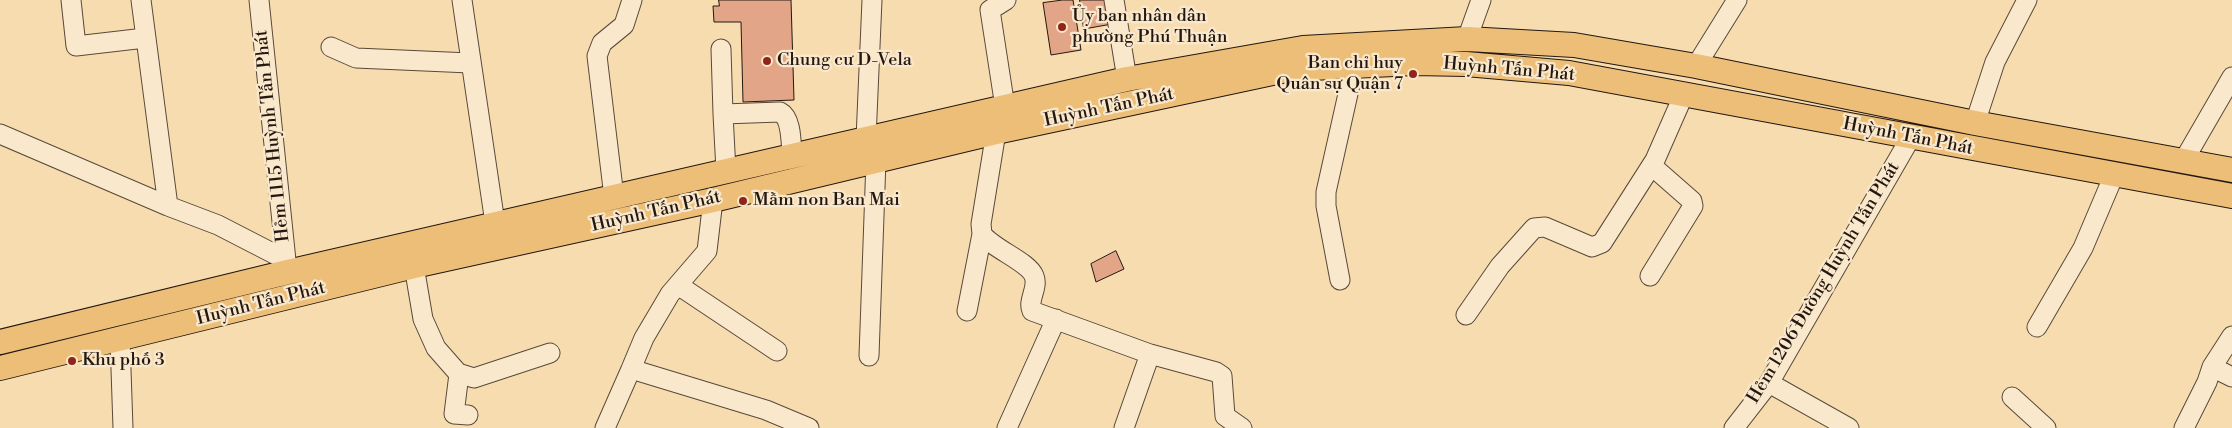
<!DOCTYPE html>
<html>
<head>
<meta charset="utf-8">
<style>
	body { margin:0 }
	canvas { display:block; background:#f7dcb0 }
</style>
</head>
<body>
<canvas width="2232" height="428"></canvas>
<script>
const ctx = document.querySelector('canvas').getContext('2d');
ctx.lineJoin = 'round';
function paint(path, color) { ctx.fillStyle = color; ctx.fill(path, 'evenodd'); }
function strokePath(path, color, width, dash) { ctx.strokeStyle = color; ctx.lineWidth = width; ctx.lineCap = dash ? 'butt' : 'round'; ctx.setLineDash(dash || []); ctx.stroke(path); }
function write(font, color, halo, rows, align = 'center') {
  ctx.font = font + ' "Libre Bodoni",serif'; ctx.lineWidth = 4.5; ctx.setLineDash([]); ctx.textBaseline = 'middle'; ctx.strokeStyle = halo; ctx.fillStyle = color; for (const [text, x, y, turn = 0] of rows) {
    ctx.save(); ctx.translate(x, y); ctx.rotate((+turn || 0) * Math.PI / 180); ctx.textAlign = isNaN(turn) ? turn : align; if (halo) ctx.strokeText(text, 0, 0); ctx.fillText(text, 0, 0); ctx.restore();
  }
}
const building = new Path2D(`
	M719 0H791L794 100 743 102 741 22H714L713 6H719Z
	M1063 0H1073L1081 50 1051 55 1043 3Z
	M1080 0H1108L1112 24 1084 29Z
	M1116 251 1124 269 1096 282 1091 264Z`);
paint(building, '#e3a588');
strokePath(building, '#231811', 1);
const minor = new Path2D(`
	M71 0 76 46 145 38
	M141 0 168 206
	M259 0 287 270
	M462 0 495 223
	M1114 0 1127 79
	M1467 39 1481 0
	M331 47 356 58 470 63
	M721 49 723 114
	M1696 66 1737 0
	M1005 107 990 10 1006 0
	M1975 123 1995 62 2027 0
	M996 132 981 224 982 234C993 249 1029 262 1034 276 1039 288 1027 300 1032 311L1150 354 1216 372 1222 376 1225 416 1242 428
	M0 134 168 206 218 225 286 260
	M866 139 872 0
	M2184 160 2232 77
	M726 171 723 114 780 112C792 118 791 144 792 156
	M614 197 597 56 602 43 624 25 632 0
	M713 200 707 251 670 294 644 338 631 369 766 410 809 428
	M414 266 423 319 436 348 458 373 474 378 550 353
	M1650 276 1693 206 1692 201 1652 166
	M1340 280 1326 206V192L1354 67
	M678 285 777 351
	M967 311 982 234
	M1466 315 1500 266 1534 228 1545 227 1592 247 1602 243 1655 160 1684 94
	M2037 327 2083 248 2114 175
	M120 340 123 428
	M869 356 876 160
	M2212 367 2232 377
	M459 374 454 414 468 415
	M1769 383 1849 428
	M2012 397 2046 428
	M605 428 631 369
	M1007 428 1056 319
	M1124 428 1150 354
	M1734 428 1769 383 1911 137
	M2184 428 2207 382 2212 367 2232 336`);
const major = new Path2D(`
	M0 342 288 272 1127 79 1303 48 1467 39 1574 45 1696 66 1975 123 2232 170
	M0 368 414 266 713 200 996 132 1291 69 1414 63 1466 64 1569 73 2232 196`);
strokePath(minor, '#584939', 21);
strokePath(major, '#231811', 26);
strokePath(minor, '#fae8cc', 19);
strokePath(major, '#ecbe78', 24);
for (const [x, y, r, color] of [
	[1062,27,5,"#8f2418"],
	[767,61,5,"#8f2418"],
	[1413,74,5,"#8f2418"],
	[743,201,5,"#8f2418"],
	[72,361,5,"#8f2418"]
]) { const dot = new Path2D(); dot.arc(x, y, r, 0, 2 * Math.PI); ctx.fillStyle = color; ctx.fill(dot); strokePath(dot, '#fae8cc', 2); }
write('18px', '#231811', '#fae8cc', [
	["Ủy ban nhân dân",1072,17],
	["phường Phú Thuận",1072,38],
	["Chung cư D-Vela",777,61],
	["Ban chỉ huy",1403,64,"right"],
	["Quân sự Quận 7",1403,85,"right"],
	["Mầm non Ban Mai",753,201],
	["Khu phố 3",82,361]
], 'left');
write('18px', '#231811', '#fae8cc', [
	["Huỳnh Tấn Phát",1509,70,5],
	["Huỳnh Tấn Phát",1109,108,-12],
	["Hẻm 1115 Huỳnh Tấn Phát",273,136,-96],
	["Huỳnh Tấn Phát",1908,137,11],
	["Huỳnh Tấn Phát",656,212,-13],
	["Hẻm 1206 Đường Huỳnh Tấn Phát",1824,283,-59],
	["Huỳnh Tấn Phát",261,304,-14]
]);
</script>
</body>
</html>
